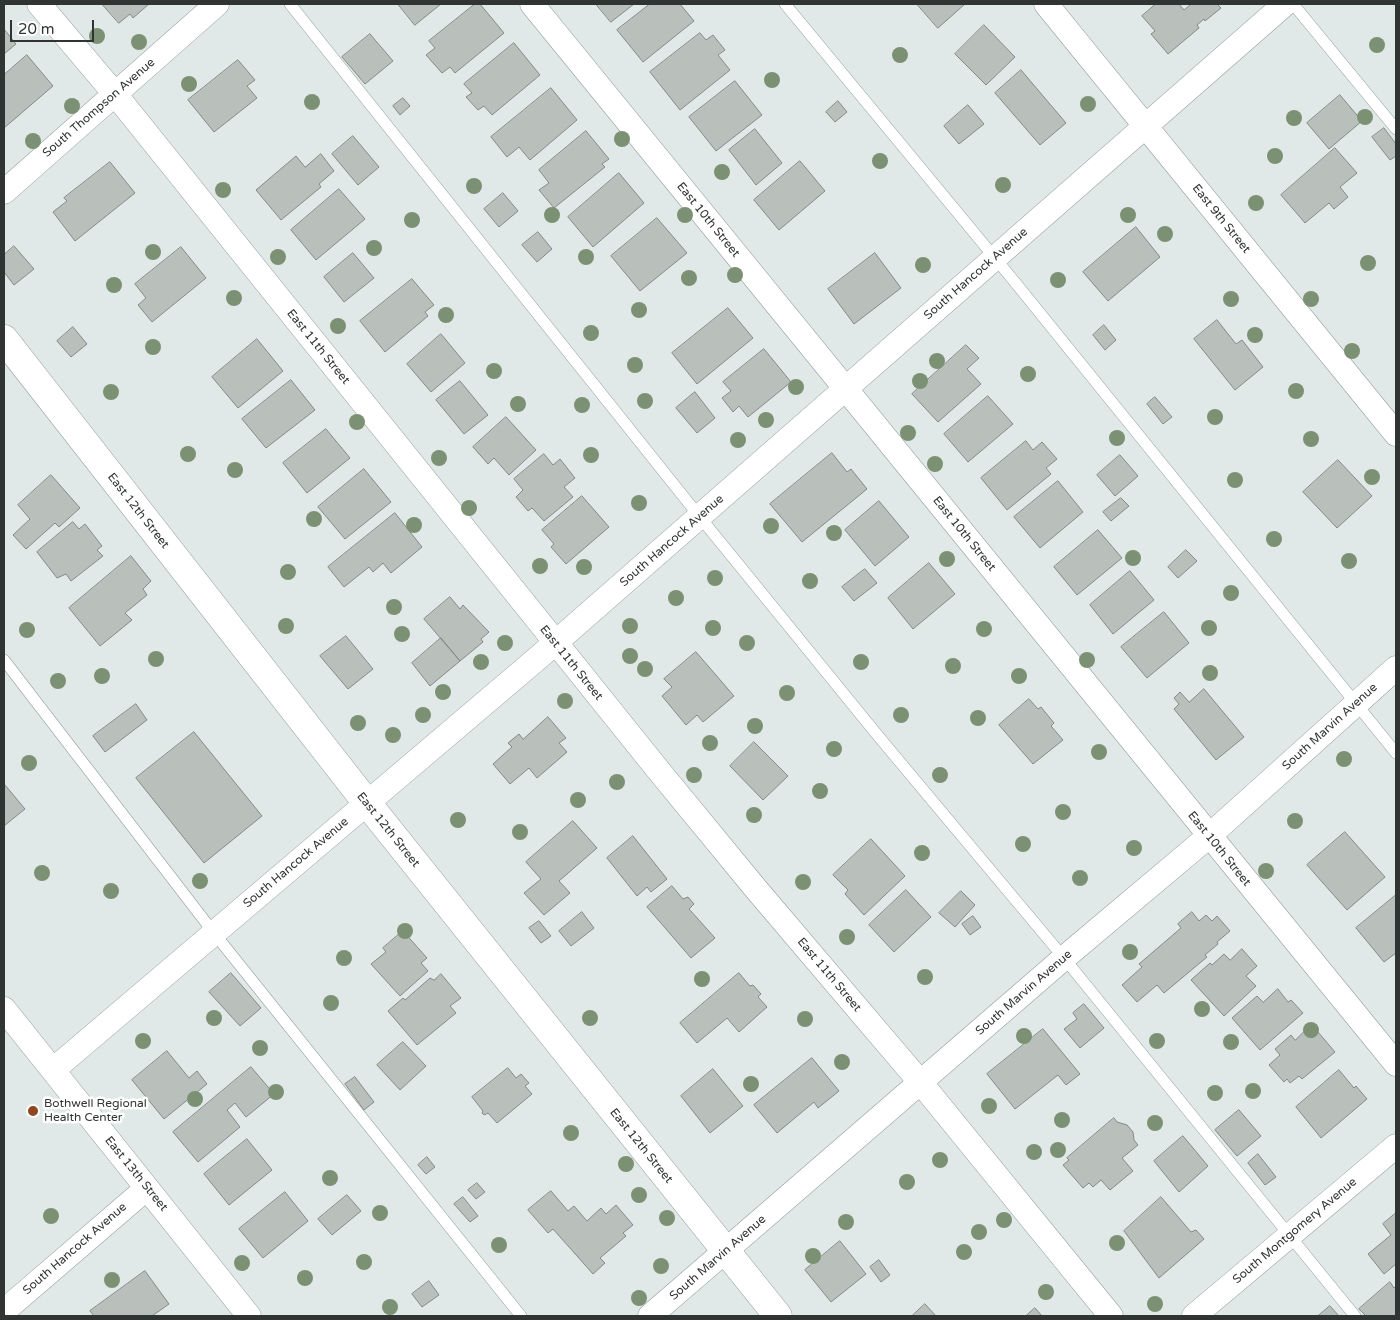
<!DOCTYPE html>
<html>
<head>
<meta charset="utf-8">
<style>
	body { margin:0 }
	#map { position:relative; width:1400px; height:1320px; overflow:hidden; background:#e0e9e8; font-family:"Varela Round",sans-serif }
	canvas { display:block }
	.frame { position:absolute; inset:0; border:5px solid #303433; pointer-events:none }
	.scale { position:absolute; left:10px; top:20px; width:84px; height:22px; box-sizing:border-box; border:2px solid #303433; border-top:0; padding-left:6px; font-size:15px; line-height:18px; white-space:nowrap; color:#303433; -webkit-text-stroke:4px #fff; paint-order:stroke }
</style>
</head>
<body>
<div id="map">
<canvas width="1400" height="1320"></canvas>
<div class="frame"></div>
<div class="scale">20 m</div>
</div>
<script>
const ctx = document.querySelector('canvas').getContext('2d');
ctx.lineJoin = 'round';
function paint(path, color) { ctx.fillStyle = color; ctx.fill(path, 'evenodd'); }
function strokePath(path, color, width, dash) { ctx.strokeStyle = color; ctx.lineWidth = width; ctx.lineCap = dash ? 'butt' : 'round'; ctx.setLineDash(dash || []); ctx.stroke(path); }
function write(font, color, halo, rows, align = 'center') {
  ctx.font = font + ' "Varela Round",sans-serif'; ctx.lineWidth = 5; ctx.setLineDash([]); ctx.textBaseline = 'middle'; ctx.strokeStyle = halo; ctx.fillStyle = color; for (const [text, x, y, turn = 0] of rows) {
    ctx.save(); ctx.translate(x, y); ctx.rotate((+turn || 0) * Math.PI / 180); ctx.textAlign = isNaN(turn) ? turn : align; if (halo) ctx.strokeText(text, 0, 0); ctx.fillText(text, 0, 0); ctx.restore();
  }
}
const building = new Path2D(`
	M102 4H149L133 18 130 14 119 23Z
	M398 4H441L415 25Z
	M475 4H480L504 33 455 73 450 67 442 73 426 55 435 48 429 41Z
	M596 4H634L611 22Z
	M650 4H680L694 21 643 62 617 30Z
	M917 4H965L938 28Z
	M1156 4H1179L1184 10 1190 5 1189 4H1217L1221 8 1205 21 1204 19 1197 25 1199 28 1168 54 1151 34 1155 31 1142 16Z
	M984 25 1015 57 986 85 955 54Z
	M4 29 16 44 4 54Z
	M700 33 706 40 713 35 725 50 718 55 730 70 680 110 650 72Z
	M370 34 393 61 365 84 342 57Z
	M514 43 540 75 492 115 484 106 478 110 466 97 472 93 464 84Z
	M27 55 53 86 4 128V75Z
	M238 60 255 80 247 86 257 98 214 132 188 100Z
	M1021 70 1066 123 1040 145 995 93Z
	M735 81 762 115 716 151 689 117Z
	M551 88 577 120 530 160 519 147 507 157 491 137Z
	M1340 95 1362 121 1329 149 1307 123Z
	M403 98 410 106 400 115 393 106Z
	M838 101 847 112 835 122 826 112Z
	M968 105 984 124 959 144 944 126Z
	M1384 128 1396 144V156L1390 160 1372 137Z
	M755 129 782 163 756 185 729 150Z
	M586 131 609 159 602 164 605 167 554 208 539 190 549 183 539 170Z
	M353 136 379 167 358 185 332 154Z
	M1335 148 1357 173 1340 187 1348 197 1334 209 1329 203 1305 223 1281 195Z
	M321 154 334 171 319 184 321 187 281 220 256 190 296 156 305 167Z
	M800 161 825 191 779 230 754 200Z
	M110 162 135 193 75 241 53 212 67 201 64 198Z
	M619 173 644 203 593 247 568 217Z
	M339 189 365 219 316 260 291 230Z
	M503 193 518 211 499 227 484 209Z
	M657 218 687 253 640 291 611 256Z
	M1136 227 1160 257 1108 301 1083 272Z
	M538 232 552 249 537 262 522 245Z
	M14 246 34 269 14 285 4 272V255Z
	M181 247 206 278 152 322 138 305 146 298 135 284Z
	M353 253 374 278 344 302 324 277Z
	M875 253 901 288 854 324 828 289Z
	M412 279 434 305 425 312 428 316 385 352 360 321Z
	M728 308 753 338 697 384 672 353Z
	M1217 320 1236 344 1242 340 1263 367 1235 390 1194 339Z
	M1104 325 1116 340 1105 350 1093 335Z
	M73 327 87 344 71 357 57 341Z
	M441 334 465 363 431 392 407 364Z
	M257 339 283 371 238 408 212 377Z
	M966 345 979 358 967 369 981 384 938 422 912 394Z
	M764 349 791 382 748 417 739 406 733 412 722 398 731 391 723 382Z
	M291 380 315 410 266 448 242 419Z
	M460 381 488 415 464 434 436 400Z
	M695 392 715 418 697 433 676 408Z
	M988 396 1013 424 968 462 944 434Z
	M1155 397 1172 417 1163 424 1147 404Z
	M506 417 536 450 509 475 494 458 488 464 473 447Z
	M326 429 350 458 307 493 283 463Z
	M1026 441 1033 450 1042 442 1057 459 1046 468 1051 474 1007 510 981 478Z
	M832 453 847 472 851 469 867 489 802 542 770 504Z
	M544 454 553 465 560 459 575 478 564 487 573 497 544 521 532 508 528 511 516 497 523 490 514 479Z
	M1120 455 1138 476 1115 496 1097 475Z
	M1338 460 1372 496 1337 528 1303 492Z
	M364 469 391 502 345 539 318 507Z
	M51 475 80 508 59 527 55 523 26 549 13 535 30 519 18 505Z
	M1058 481 1083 512 1040 548 1014 517Z
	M582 496 609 527 566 564 551 547 554 544 542 530Z
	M1121 498 1129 506 1111 521 1103 512Z
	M879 501 909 537 875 566 845 530Z
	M395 513 422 547 391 573 383 563 373 572 369 567 344 587 328 567Z
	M73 522 79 529 85 524 102 546 97 550 103 556 71 581 66 574 57 578 37 552Z
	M1098 530 1122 558 1077 595 1054 567Z
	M1186 550 1197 561 1178 578 1168 567Z
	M131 556 151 581 143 589 147 595 125 613 132 620 100 646 69 608Z
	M929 563 955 594 913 629 888 598Z
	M865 569 877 583 854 601 842 587Z
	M1130 571 1154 600 1113 634 1090 605Z
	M450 597 460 609 463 605 489 632 481 639 483 642 460 661 424 619Z
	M1164 612 1189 643 1147 678 1121 647Z
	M346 636 373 669 348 689 320 656Z
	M441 638 460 661 430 686 412 663Z
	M696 652 734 696 703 722 697 715 686 725 662 696 672 687 664 679Z
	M1204 689 1244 737 1216 760 1174 709 1179 704 1174 698 1180 692 1189 702Z
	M1029 699 1038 709 1041 707 1054 723 1051 726 1063 740 1033 764 999 725Z
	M136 704 147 720 105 752 93 736Z
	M548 717 566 738 559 743 567 752 537 778 529 768 510 784 493 764 512 747 508 743 519 734 523 739Z
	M194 732 262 816 204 863 136 778Z
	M754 742 788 776 763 800 730 766Z
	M5 785 25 809 4 826V786Z
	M573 821 597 848 559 881 570 893 544 915 524 893 541 879 526 862Z
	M1345 832 1385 877 1347 910 1307 865Z
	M633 836 667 879 651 892 647 887 637 896 607 858Z
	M871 839 905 876 864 915 845 894 848 890 833 875Z
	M672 886 683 899 688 897 694 904 689 909 715 938 691 958 647 907Z
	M906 890 931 917 894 952 869 925Z
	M961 891 975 905 955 927 939 913Z
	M1396 895V953L1384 962 1356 928Z
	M582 912 594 928 571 946 559 931Z
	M1192 912 1199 921 1206 915 1212 921 1217 916 1230 931 1217 942 1218 944 1205 955 1207 957 1164 993 1157 985 1137 1002 1122 985 1142 967 1139 964 1181 928 1178 924Z
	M973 916 981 927 970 935 962 924Z
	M539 921 551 936 541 943 529 928Z
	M403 931 427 958 421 963 428 971 400 996 371 964 386 952 383 948Z
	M1242 949 1257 966 1246 976 1256 986 1224 1016 1191 980 1210 963 1212 965 1224 954 1230 960Z
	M231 973 261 1008 240 1026 209 992Z
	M739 973 750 986 753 985 761 994 758 997 767 1007 739 1032 727 1018 697 1043 680 1023Z
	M441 974 461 998 450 1006 456 1013 417 1045 388 1011 403 998 405 1000 430 978 434 980Z
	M1278 989 1288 1002 1291 1000 1303 1013 1260 1050 1232 1018 1257 996 1263 1002Z
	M1084 1004 1104 1028 1080 1048 1064 1029 1077 1019 1073 1013Z
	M1043 1029 1080 1074 1066 1085 1058 1075 1015 1109 987 1074Z
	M1305 1031 1312 1038 1318 1032 1335 1052 1302 1079 1299 1076 1290 1083 1287 1079 1284 1082 1269 1065 1280 1055 1275 1049 1291 1035 1295 1040Z
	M403 1042 426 1066 400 1090 377 1065Z
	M167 1051 189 1078 197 1071 207 1084 164 1119 132 1080Z
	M812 1058 839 1091 818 1108 814 1102 777 1133 754 1105Z
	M251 1067 274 1094 246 1117 235 1103 227 1110 240 1127 198 1162 173 1132Z
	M508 1068 516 1078 521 1074 529 1083 525 1086 532 1094 497 1123 488 1113 484 1115 482 1113 483 1111 472 1097Z
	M713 1069 743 1106 710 1133 681 1096Z
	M1339 1070 1354 1088 1356 1086 1367 1099 1321 1138 1296 1107Z
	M355 1077 374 1102 364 1110 345 1084Z
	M1239 1110 1261 1136 1237 1156 1215 1130Z
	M1114 1118 1117 1122 1127 1125 1133 1132 1134 1140 1138 1145 1122 1158 1133 1171 1110 1190 1101 1180 1093 1187 1089 1183 1083 1188 1063 1165 1069 1160 1067 1158Z
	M1183 1136 1208 1166 1179 1192 1154 1161Z
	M247 1139 272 1170 229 1205 204 1174Z
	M1258 1154 1276 1177 1265 1185 1248 1163Z
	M427 1157 435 1167 426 1174 418 1165Z
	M477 1183 485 1192 476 1199 468 1190Z
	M551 1191 568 1211 574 1206 587 1221 601 1208 606 1214 616 1205 633 1225 623 1233 626 1236 600 1258 605 1263 593 1274 553 1229 548 1233 528 1210Z
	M285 1192 308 1221 263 1258 239 1229Z
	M347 1195 361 1211 332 1235 318 1219Z
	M463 1197 478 1216 470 1222 454 1204Z
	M1161 1197 1191 1232 1196 1230 1204 1239 1159 1278 1124 1231Z
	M1396 1213V1264L1384 1274 1368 1254 1391 1235 1383 1224Z
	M840 1241 866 1274 831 1302 805 1270Z
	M879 1260 890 1275 881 1282 870 1267Z
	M145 1271 169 1304 152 1316H94L90 1311Z
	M429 1281 439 1295 422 1307 412 1294Z
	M1390 1282 1394 1288 1396 1286V1316H1366L1359 1309Z
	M925 1304 936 1316H912Z
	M1330 1306 1339 1316H1318Z
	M1035 1308 1042 1316H1026Z`);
paint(building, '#b9c0bc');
strokePath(building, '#838986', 1);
const lane = new Path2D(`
	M290 4 699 516 879 737 1064 958 1355 1316
	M785 4 1014 281 1396 753
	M1293 4 1396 129
	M4 660 214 933 521 1316`);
const street = new Path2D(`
	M39 4 115 94 659 771 756 889 921 1083 1111 1316
	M532 4 1396 1064
	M1046 4 1396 434
	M4 192 217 4
	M4 1009 249 1316
	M53 1070 539 657 1285 4
	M4 1311 147 1188
	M650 1316 1064 958 1209 836 1396 668
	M1194 1316 1396 1146`);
const secondary = new Path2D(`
	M4 339 367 803 778 1316`);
strokePath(lane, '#949c9c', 12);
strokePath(street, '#949c9c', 25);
strokePath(secondary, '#949c9c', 29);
strokePath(lane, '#fff', 11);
strokePath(street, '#fff', 24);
strokePath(secondary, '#fff', 28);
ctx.fillStyle = '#7c9073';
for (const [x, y] of [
	[97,36],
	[139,42],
	[1377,45],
	[900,55],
	[772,80],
	[189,84],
	[312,102],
	[1088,104],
	[72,106],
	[1365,117],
	[1294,118],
	[622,139],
	[33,141],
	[1275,156],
	[880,161],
	[722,172],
	[1003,185],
	[474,186],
	[223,190],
	[1256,203],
	[552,215],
	[685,215],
	[1128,215],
	[412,220],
	[1165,234],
	[374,248],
	[153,252],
	[278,257],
	[586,257],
	[1368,263],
	[923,265],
	[735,275],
	[689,278],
	[1058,280],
	[114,285],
	[234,298],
	[1231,299],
	[1311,299],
	[639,310],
	[446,315],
	[338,326],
	[591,333],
	[1255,335],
	[153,347],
	[1352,351],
	[937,361],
	[635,365],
	[494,371],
	[1028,374],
	[920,381],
	[796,387],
	[1296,391],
	[111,392],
	[645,401],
	[518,404],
	[582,405],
	[1215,417],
	[766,420],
	[357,422],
	[908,433],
	[1117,438],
	[1311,439],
	[738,440],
	[188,454],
	[591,455],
	[439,458],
	[935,464],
	[235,470],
	[1372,477],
	[1235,480],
	[639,503],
	[469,508],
	[314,519],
	[414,525],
	[771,526],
	[834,533],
	[1274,539],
	[1133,558],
	[947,559],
	[1349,561],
	[540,566],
	[584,567],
	[288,572],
	[715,578],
	[810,581],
	[1231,593],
	[676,598],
	[394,607],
	[286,626],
	[630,626],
	[713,628],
	[1209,628],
	[984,629],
	[27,630],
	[402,634],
	[505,643],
	[747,643],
	[630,656],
	[156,659],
	[1087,660],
	[481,662],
	[861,662],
	[953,666],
	[645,669],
	[1210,673],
	[102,676],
	[1019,676],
	[58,681],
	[443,692],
	[787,693],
	[565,701],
	[423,715],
	[901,715],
	[978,718],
	[358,723],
	[755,726],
	[393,735],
	[710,743],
	[834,749],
	[1099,752],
	[1344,759],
	[29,763],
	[694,775],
	[940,775],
	[617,782],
	[820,791],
	[578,800],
	[1063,812],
	[754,815],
	[458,820],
	[1295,821],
	[520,832],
	[1023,844],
	[1134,848],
	[922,853],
	[1266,871],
	[42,873],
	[1080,878],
	[200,881],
	[803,882],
	[111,891],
	[405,931],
	[847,937],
	[1130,952],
	[344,958],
	[925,977],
	[702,979],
	[331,1003],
	[1202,1009],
	[214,1018],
	[590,1018],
	[805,1019],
	[1311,1030],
	[1024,1036],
	[143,1041],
	[1157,1041],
	[1231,1042],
	[260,1048],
	[842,1062],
	[751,1084],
	[1253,1091],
	[276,1092],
	[1215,1093],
	[195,1099],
	[989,1106],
	[1062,1120],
	[1155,1123],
	[571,1133],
	[1058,1150],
	[1034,1152],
	[940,1160],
	[626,1164],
	[330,1178],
	[907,1182],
	[639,1195],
	[380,1213],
	[51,1216],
	[667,1218],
	[1004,1220],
	[846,1222],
	[979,1232],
	[1117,1243],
	[499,1245],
	[964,1252],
	[813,1256],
	[364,1262],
	[242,1263],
	[661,1266],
	[305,1278],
	[112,1280],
	[1046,1292],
	[639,1298],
	[1155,1304],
	[390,1307]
]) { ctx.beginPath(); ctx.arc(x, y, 8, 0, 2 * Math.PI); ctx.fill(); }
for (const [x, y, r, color] of [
	[33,1111,6,"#8e4721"]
]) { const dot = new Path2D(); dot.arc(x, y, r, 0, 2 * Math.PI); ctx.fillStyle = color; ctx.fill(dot); strokePath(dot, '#fff', 2); }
write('12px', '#303433', '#fff', [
	["South Thompson Avenue",99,108,-41],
	["East 9th Street",1221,219,51],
	["East 10th Street",708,220,51],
	["South Hancock Avenue",976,274,-41],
	["East 11th Street",318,347,51],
	["East 12th Street",138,511,52],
	["East 10th Street",964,534,51],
	["South Hancock Avenue",672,541,-41],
	["East 11th Street",571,663,51],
	["South Marvin Avenue",1330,727,-42],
	["East 12th Street",388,830,51],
	["East 10th Street",1219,849,51],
	["South Hancock Avenue",296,863,-40],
	["East 11th Street",829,975,50],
	["South Marvin Avenue",1024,993,-41],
	["East 12th Street",641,1146,51],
	["East 13th Street",136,1174,51],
	["South Montgomery Avenue",1295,1231,-40],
	["South Hancock Avenue",75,1249,-41],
	["South Marvin Avenue",718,1258,-41]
]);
write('12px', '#303433', '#fff', [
	["Bothwell Regional",44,1104],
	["Health Center",44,1118]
], 'left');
</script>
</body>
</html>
